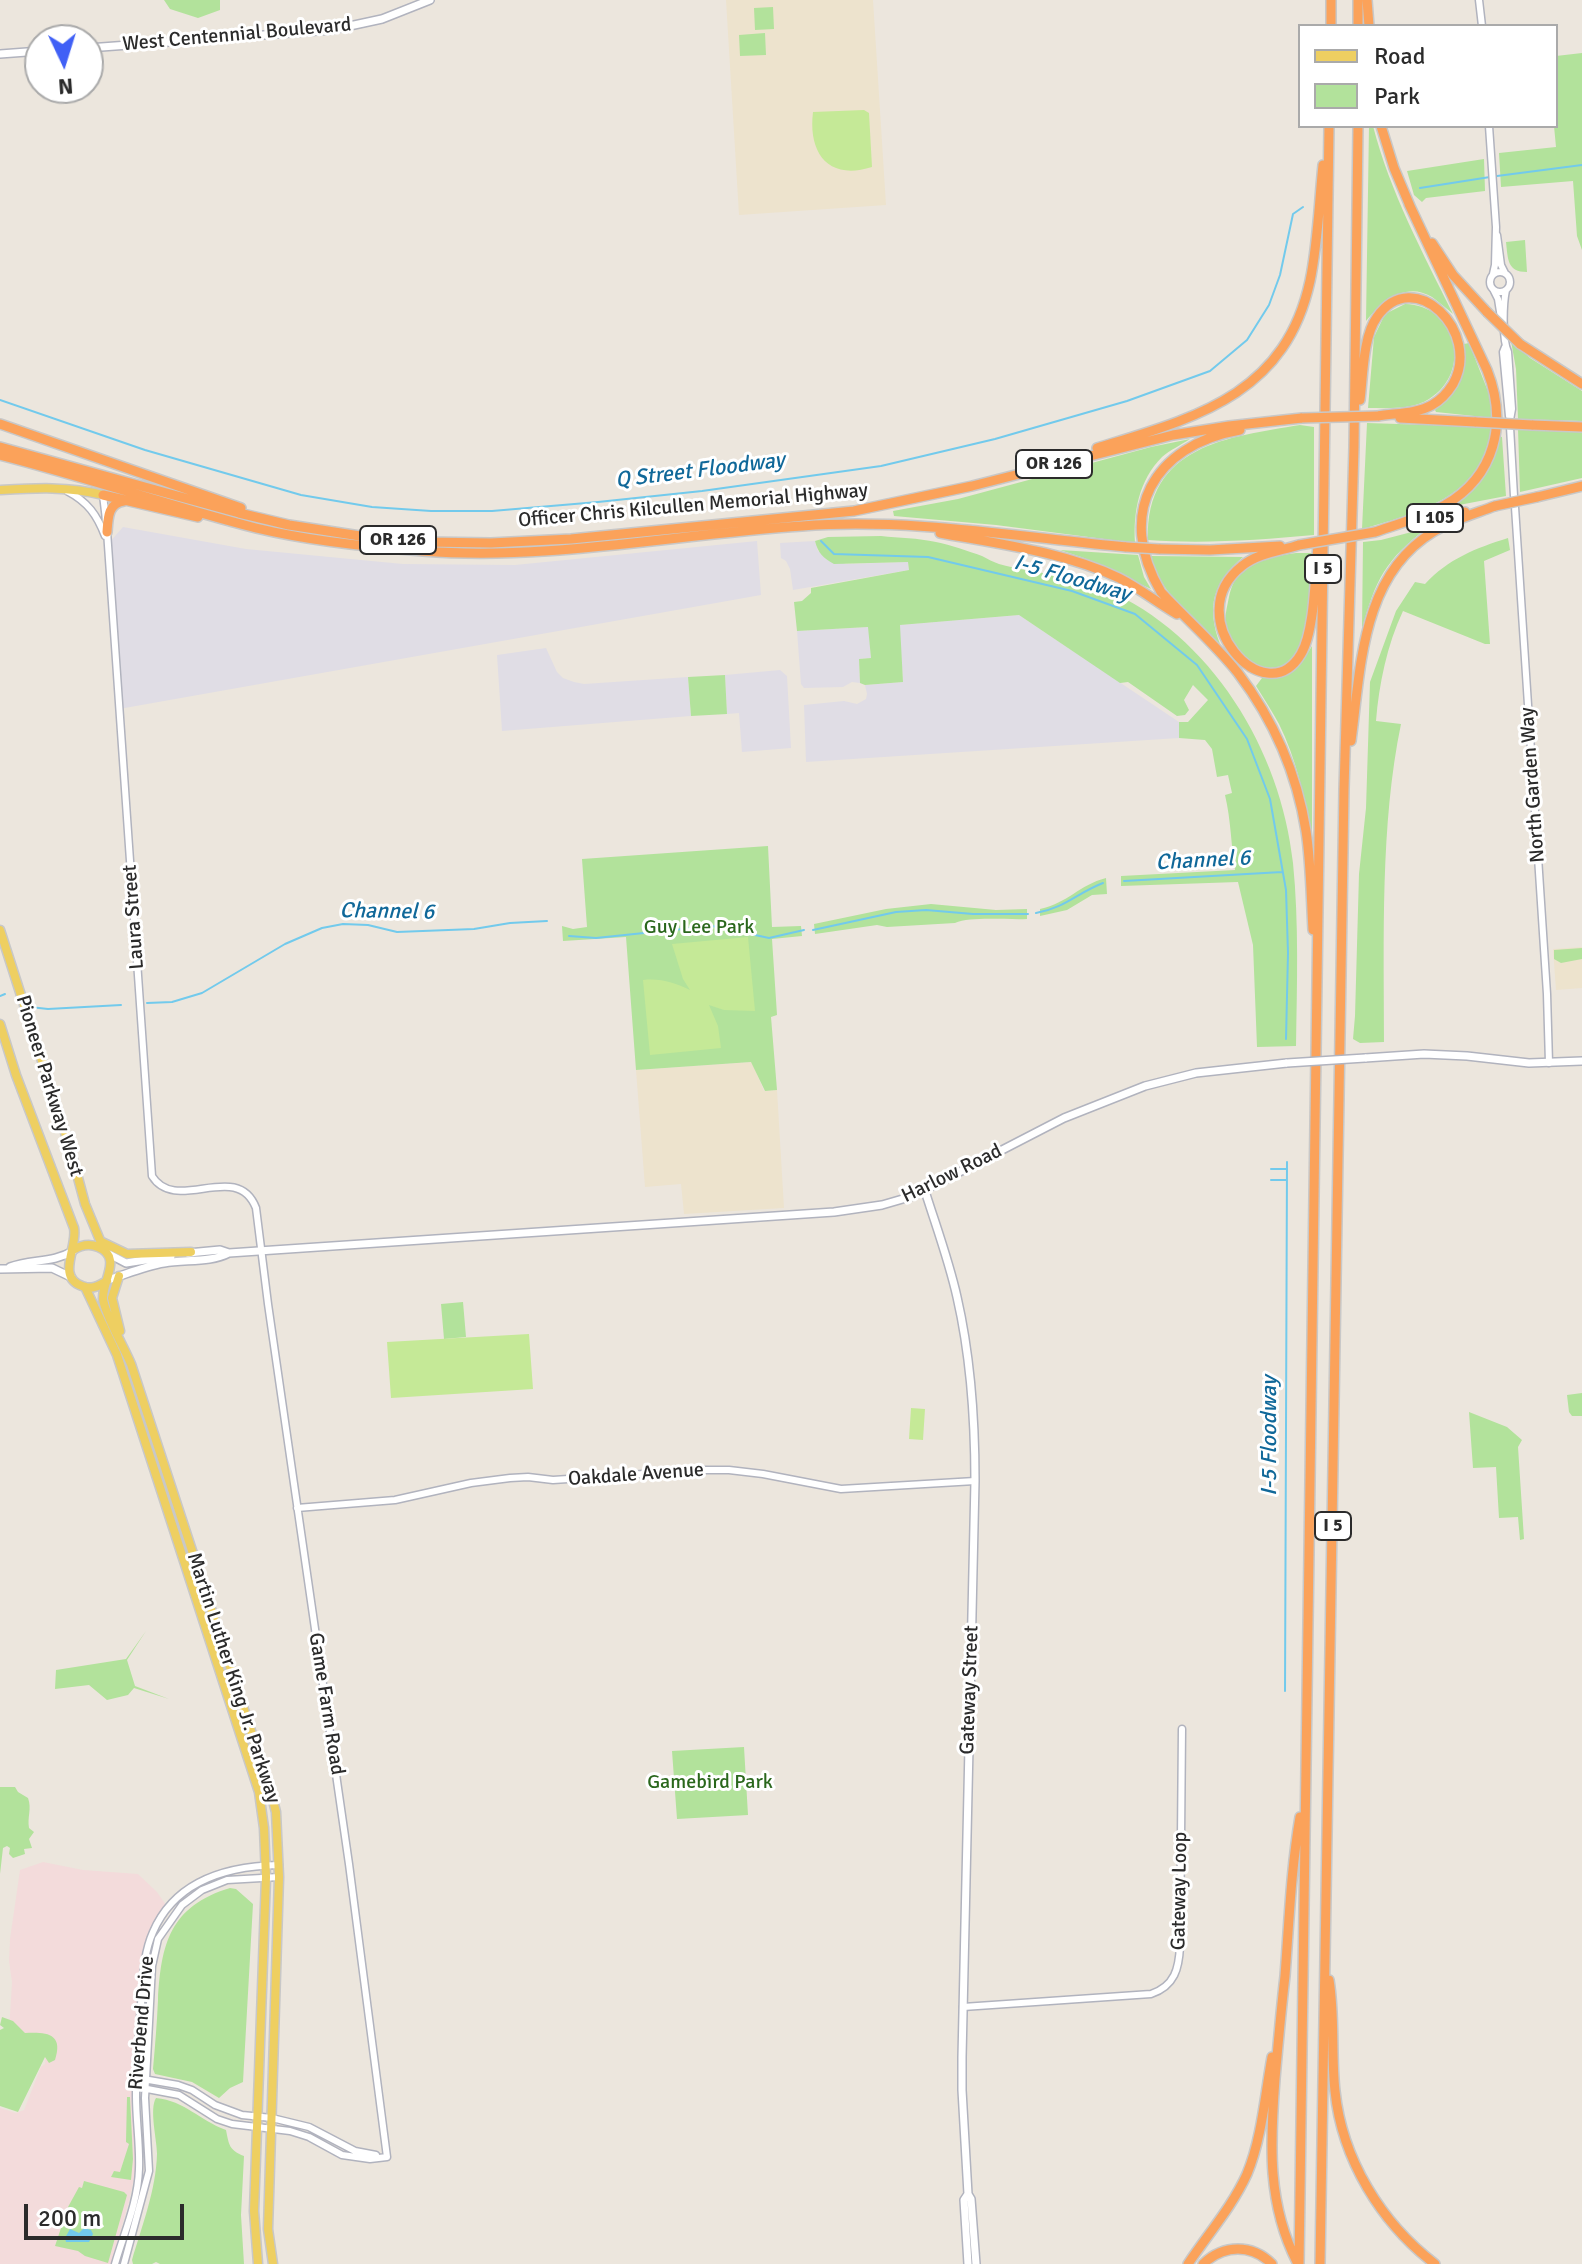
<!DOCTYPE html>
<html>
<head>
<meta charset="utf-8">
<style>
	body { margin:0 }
	#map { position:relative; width:1582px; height:2264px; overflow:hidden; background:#ece6dd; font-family:Signika,sans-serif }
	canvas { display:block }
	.legend { position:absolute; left:1298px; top:24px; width:260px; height:104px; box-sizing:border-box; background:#fff; border:2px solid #aaa; margin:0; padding:10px 14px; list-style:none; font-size:24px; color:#2b2b2b }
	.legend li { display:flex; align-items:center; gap:16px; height:40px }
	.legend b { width:40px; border:2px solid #aaa }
	.north { position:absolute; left:24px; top:24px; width:80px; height:80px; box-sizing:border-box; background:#fff; border:2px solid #aaa; border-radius:50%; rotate:176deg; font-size:22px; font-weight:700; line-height:32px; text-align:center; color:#2b2b2b }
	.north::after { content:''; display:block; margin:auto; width:28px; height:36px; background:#4060f6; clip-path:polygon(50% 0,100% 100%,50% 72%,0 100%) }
	.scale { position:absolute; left:24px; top:2204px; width:160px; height:36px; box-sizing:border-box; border:4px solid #2b2b2b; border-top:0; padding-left:10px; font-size:24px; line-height:28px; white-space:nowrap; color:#2b2b2b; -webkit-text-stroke:6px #fff; paint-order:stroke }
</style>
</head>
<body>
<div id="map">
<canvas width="1582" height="2264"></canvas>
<ul class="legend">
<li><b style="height:10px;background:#eecf61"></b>Road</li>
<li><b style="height:22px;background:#b2e29b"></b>Park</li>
</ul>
<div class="north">N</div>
<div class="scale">200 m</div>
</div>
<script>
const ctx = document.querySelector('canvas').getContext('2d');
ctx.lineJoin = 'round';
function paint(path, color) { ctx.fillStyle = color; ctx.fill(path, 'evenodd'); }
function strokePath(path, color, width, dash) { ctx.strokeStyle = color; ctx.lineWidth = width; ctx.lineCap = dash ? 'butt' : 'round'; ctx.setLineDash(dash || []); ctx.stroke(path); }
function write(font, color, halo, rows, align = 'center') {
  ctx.font = font + ' Signika,sans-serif'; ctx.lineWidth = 6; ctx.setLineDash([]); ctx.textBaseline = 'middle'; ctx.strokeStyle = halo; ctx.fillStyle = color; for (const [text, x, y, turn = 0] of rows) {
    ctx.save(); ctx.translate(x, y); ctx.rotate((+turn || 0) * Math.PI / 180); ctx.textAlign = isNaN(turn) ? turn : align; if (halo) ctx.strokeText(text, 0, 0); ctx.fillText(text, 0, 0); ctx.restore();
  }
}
paint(new Path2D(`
	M123 527 246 549 403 564 515 565 757 541 761 595 119 709 108 544Z
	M815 541 818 551 846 564 908 562 909 570 793 590 790 569 786 561 781 558 780 543Z
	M1019 615 1179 722V738L806 762 804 705 844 701 857 704 866 699 867 694 865 685 903 682 899 625Z
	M869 627 871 658 859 659 860 683 852 682 843 687 804 688 801 684 797 631Z
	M546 648 557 672 563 678 574 682 584 684 688 677 691 716 502 731 497 655Z
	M780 670 787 676 791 748 742 752 739 713 727 714 725 675Z`), '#e0dde5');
paint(new Path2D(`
	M726 0H873L886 205 739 215Z
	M1582 947V988L1556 990 1553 949Z
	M752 1062 764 1091 777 1090 784 1208 684 1214 681 1184 645 1187 636 1070Z`), '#ede3cd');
paint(new Path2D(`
	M43 1862 83 1870 138 1874 157 1892 166 1905 150 1931 141 1959 133 2096 136 2169 129 2201 111 2264H0V2108L16 2113 24 2110 41 2067 45 2064 47 2038 9 2032 12 1982 9 1961 10 1939 20 1870Z`), '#f3dbdb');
paint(new Path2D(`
	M164 0H220V10L198 18 170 9Z
	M773 7 774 29 755 30 754 8Z
	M765 33 766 55 740 56 739 35Z
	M1582 53V250L1577 236 1573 181 1501 187 1499 153 1556 147 1554 126H1556V56Z
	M1369 126H1373C1390 192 1423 253 1453 314 1446 308 1439 302 1432 297 1406 281 1382 301 1366 321Z
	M1484 159 1485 191 1426 198 1422 202 1414 195 1407 171Z
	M1525 240 1527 272C1507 272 1508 259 1506 242Z
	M1405 304C1457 305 1473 372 1429 399 1412 410 1388 408 1368 408L1374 337 1385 314Z
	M1511 341 1530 358 1582 391V421L1518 419 1516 369Z
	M1469 343 1491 399 1493 418 1436 412 1435 410C1457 391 1469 374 1464 344Z
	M1367 423 1492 427C1488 443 1484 461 1474 474 1447 506 1401 518 1362 529Z
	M1300 425 1314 427V535C1258 540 1204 544 1148 540 1145 445 1229 437 1300 425Z
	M1518 429 1582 432V478L1520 492Z
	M1499 436 1502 437 1506 496 1459 505V501C1483 481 1493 467 1499 436Z
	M1190 439C1181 445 1170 450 1162 457 1139 480 1133 512 1135 543L996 525 894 516 893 511 958 499 1151 447Z
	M1427 528C1386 559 1375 580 1362 629L1363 542 1381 540Z
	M881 536C899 538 918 538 936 542 951 545 968 551 982 556 988 559 993 562 999 564 1034 574 1071 574 1105 589 1211 635 1281 750 1293 863 1299 923 1297 985 1296 1046L1257 1047 1253 945 1238 882 1121 886V876L1235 870C1231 845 1231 820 1225 795L1232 793 1228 775 1217 777 1212 749 1205 740 1179 738V722H1188L1208 700 1193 685 1184 700 1189 710 1185 715 1177 716 1128 682 1120 683 1019 615 900 625 903 682 865 685 860 683 859 659 871 658 868 627 797 631 794 602 802 601 811 593V588L909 570 908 562 834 564C823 558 818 553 815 541L828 537Z
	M1508 538 1510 550 1484 561 1490 644H1485L1403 611C1387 645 1379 684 1376 721L1401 724C1380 825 1384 939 1384 1042L1360 1043 1353 1039 1355 1016 1359 874 1366 808 1370 682 1396 611 1415 582 1425 584C1448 559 1476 548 1508 538Z
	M1060 550 1138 555 1144 577 1151 589 1084 558Z
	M1296 553H1312C1309 580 1310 628 1298 650 1278 687 1232 660 1226 628 1224 618 1227 607 1229 597 1231 587 1235 577 1243 570 1258 558 1278 556 1296 553Z
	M1151 556 1243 557C1213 583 1206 606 1220 644 1195 619 1158 592 1151 556Z
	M1312 646V833C1304 796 1296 758 1279 724 1272 711 1264 699 1256 686L1262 678C1289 678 1299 668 1312 646Z
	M725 675 727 714 691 716 688 677Z
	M768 846 772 927 801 926 802 936 772 939 777 1015 771 1017 777 1090 765 1091 751 1062 636 1070 626 937 563 941 562 926 573 929 587 927 582 859Z
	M1106 878 1107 894 1092 895 1067 910 1040 916V909C1068 903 1079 885 1106 878Z
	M931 904 996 910 1027 909V919C1007 920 971 916 955 923L887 927 877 925 815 934 814 924 886 909Z
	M1582 948V959L1561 963 1554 959V950Z
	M463 1302 466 1337 444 1339 441 1304Z
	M1582 1393V1416H1572L1569 1412 1567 1395Z
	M1469 1412 1507 1427 1522 1440 1518 1447 1524 1539 1520 1540 1518 1517 1499 1518 1496 1467 1473 1468Z
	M146 1631 127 1660 135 1686 169 1699 134 1688 128 1695 107 1700 89 1685 55 1689 56 1670 126 1659Z
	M744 1747 748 1815 677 1819 672 1751Z
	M0 1787H15L18 1792 28 1798C32 1809 27 1817 29 1828L34 1832 29 1839 32 1848 24 1849 25 1854 13 1858 9 1854 10 1848 7 1846 3 1848 0 1874Z
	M230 1888 236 1889 253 1904 243 2082 230 2088 219 2098 192 2082 155 2074 153 2069C155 2046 157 2023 158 2000 161 1944 170 1906 230 1888Z
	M2 2017 13 2021 25 2033C46 2032 64 2033 55 2060L49 2063 45 2057 18 2112 0 2106V2030L4 2028 0 2025Z
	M127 2097H130L133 2159 131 2180 111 2177 114 2171 120 2172 129 2144 126 2142Z
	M156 2098C185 2101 199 2120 226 2130 229 2145 229 2150 244 2156L241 2215 244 2264H160L156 2262 152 2264H133L132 2260C142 2226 156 2190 157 2154 157 2140 149 2109 156 2098Z
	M84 2181 124 2192 127 2195 108 2263 85 2256 78 2251 55 2246 68 2207 79 2187 82 2188Z`), '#b2e29b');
paint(new Path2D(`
	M864 110 869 113 872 167C828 181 808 153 813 112Z
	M748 937 755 1011 724 1010 709 1005 718 1026 721 1048 650 1055 643 980C661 978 675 983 690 990L683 979 672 944Z
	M529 1334 533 1389 391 1398 387 1342Z
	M911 1408 925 1409 923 1440 909 1439Z`), '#c5e997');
paint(new Path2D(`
	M84 2228 91 2230 93 2234 89 2242H66L65 2238 70 2229 79 2233Z`), '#72caec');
strokePath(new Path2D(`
	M1497 176 1582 165
	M1420 188 1490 177
	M0 400 145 450 301 495 372 507 431 511H492L598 502 702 491 881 466 995 439 1127 401 1210 371 1247 340 1269 305 1280 275 1293 214 1303 207
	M821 541 834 554 928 557 1072 591 1135 614 1197 665 1247 739 1270 799 1286 890 1288 953 1286 1039
	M1124 881 1282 872
	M1036 913C1065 908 1077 893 1103 883
	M813 930 896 912 926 910 973 914H1028
	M569 936 596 938 711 926 749 931 755 935 769 938 804 930
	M0 996 5 994
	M147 1003 172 1002 202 993 285 944 322 928 343 924 368 925 397 932 474 929 510 923 547 921
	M30 1007 48 1009 121 1005
	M1271 1169H1286
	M1271 1180H1286
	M1285 1691 1287 1162`), '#72caec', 2);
const tertiary = new Path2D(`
	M1479 0 1482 26
	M1489 126 1496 227 1495 265 1493 274
	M1497 235 1501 265 1505 273
	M1490 282a10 10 0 1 1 20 0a10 10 0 1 1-20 0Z
	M1506 290C1503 305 1502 339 1508 352L1512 409 1510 420
	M1494 291 1498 299 1501 318
	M1505 347 1503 352 1509 416
	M1510 427 1514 496
	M67 491C88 502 97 515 105 536
	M103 495 106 520
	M1515 507 1547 994 1549 1063
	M107 531 152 1176C176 1215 237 1159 256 1208L268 1304 349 1864 387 2157
	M297 1508 395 1500 471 1483 510 1478 528 1477 553 1480 704 1470H729L763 1474 841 1489 975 1481
	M963 2007 1151 1994C1175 1986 1179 1968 1180 1946L1182 1729
	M143 2079 178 2085 192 2090 215 2105 242 2115 272 2118 309 2127 355 2151 376 2155
	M142 2088 179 2095 217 2119 232 2124 290 2131 309 2137 342 2155 370 2159 387 2157
	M115 2264C124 2233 138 2202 139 2169 140 2145 136 2121 136 2096 136 2066 139 2035 141 2004 143 1981 143 1954 153 1932 175 1881 227 1866 279 1865
	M124 2264 149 2171 145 2098 152 1966 158 1939 182 1905 202 1890 227 1880 279 1877`);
const secondary = new Path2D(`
	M88 48 331 30 382 19 430 0
	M0 54 40 51
	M1365 1058 1424 1054 1467 1056 1529 1063 1582 1061
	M925 1191C936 1226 949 1261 957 1297 971 1358 975 1420 975 1481L962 2057V2090L968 2194 971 2199 976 2264
	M107 1253 126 1263 171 1256
	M188 1253 220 1250 229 1253
	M10 1267C31 1259 53 1263 73 1251
	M0 1269 52 1268 71 1277
	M108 1280C127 1274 145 1266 164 1263 185 1259 210 1263 229 1253L834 1212 882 1205 913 1196 1064 1118 1145 1086 1196 1073 1287 1063
	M968 2194 964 2200 968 2264`);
const primary = new Path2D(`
	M0 490C35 488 69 486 103 495
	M0 930 70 1148 85 1204 104 1250
	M0 1024 16 1075 74 1228C78 1247 56 1277 82 1286 91 1290 99 1286 107 1281
	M102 1242 127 1254 191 1252
	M73 1250C81 1245 89 1243 98 1247 123 1257 102 1281 103 1299 105 1315 124 1347 131 1364L270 1789 276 1812 279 1877 268 2229 273 2264
	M119 1276 112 1298 120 1331
	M85 1287 117 1355 259 1792 264 1828 266 1877 254 2211 258 2264`);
const motorway = new Path2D(`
	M1358 0V26
	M1367 0 1369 26
	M1331 26V0
	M1381 126 1394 168 1410 206
	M1432 243 1453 275 1487 312
	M1520 344 1582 384
	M1360 400C1363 376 1363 336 1377 317 1414 264 1482 332 1453 384 1448 392 1441 400 1432 405 1416 414 1395 413 1378 416
	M1400 418 1476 422
	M0 424 241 508
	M1532 425 1582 427
	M1240 430C1153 445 1115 514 1161 592 1186 619 1215 644 1238 673 1273 719 1297 774 1306 831 1311 863 1311 897 1313 930
	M0 447 239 513 289 525 373 538 426 542 491 543 571 539 854 511 972 486 1173 435 1229 426 1302 418
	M1097 448C1194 418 1285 396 1310 281 1318 243 1319 203 1323 165
	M0 455C86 477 170 506 256 528 310 541 367 547 423 551 549 561 676 534 802 526 910 518 1019 537 1126 547
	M103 495 198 517
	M1537 497 1582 486
	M1417 522 1465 512
	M107 532C108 518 108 503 124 501
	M1375 532C1398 524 1423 517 1445 505 1495 476 1508 423 1487 370L1409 204
	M940 533C1000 544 1064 552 1119 578 1139 588 1158 603 1177 614
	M1299 545C1280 551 1258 553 1242 566 1178 616 1265 715 1301 654 1315 630 1315 574 1318 545
	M1159 549 1210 550 1280 546
	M1351 741C1361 667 1361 576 1433 532 1452 520 1474 514 1495 506
	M1329 1980C1335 2016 1331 2055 1335 2091 1342 2159 1381 2223 1435 2264
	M1188 2264C1208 2234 1232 2207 1247 2174 1262 2138 1265 2095 1272 2057
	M1203 2264C1224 2244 1252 2244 1272 2264
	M1298 2264C1267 2205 1270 2144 1275 2079 1278 2045 1281 2010 1285 1976 1289 1923 1291 1869 1300 1817
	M1299 2264 1329 126
	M1320 2264 1344 789 1354 447 1358 126`);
strokePath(tertiary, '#b1b3be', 9);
strokePath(secondary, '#b1b3be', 10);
strokePath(primary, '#c8c8c8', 11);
strokePath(motorway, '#c8c8c8', 12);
strokePath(tertiary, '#fff', 6);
strokePath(secondary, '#fff', 7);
strokePath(primary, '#eecf61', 8);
strokePath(motorway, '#fba25a', 9);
const secondaryBridge = new Path2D(`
	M1287 1063 1365 1058`);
const motorwayBridge = new Path2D(`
	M1487 312 1520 344
	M1302 418 1378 416
	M1476 422 1532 425
	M1495 506 1537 497
	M1299 545 1375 532
	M1126 547 1159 549`);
strokePath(secondaryBridge, '#b1b3be', 10, []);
strokePath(motorwayBridge, '#c8c8c8', 12, []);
strokePath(secondaryBridge, '#fff', 7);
strokePath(motorwayBridge, '#fba25a', 9);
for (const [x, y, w] of [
	[1054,464,76],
	[1435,518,56],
	[398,540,76],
	[1323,569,36],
	[1333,1526,36]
]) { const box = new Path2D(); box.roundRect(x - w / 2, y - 14, w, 28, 6); ctx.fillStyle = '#fff'; ctx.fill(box); strokePath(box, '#2b2b2b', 2); }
write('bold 18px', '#2b2b2b', null, [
	["OR 126",1054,464],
	["I 105",1435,518],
	["OR 126",398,540],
	["I 5",1323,569],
	["I 5",1333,1526]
]);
write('20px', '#2b2b2b', '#fff', [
	["West Centennial Boulevard",237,35,-5],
	["Officer Chris Kilcullen Memorial Highway",693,506,-5],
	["North Garden Way",1533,785,-94],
	["Laura Street",134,917,-94],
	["Pioneer Parkway West",49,1086,73],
	["Harlow Road",952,1174,-26],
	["Oakdale Avenue",636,1475,-4],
	["Martin Luther King Jr. Parkway",233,1678,72],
	["Gateway Street",970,1690,-88],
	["Game Farm Road",326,1704,81],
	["Gateway Loop",1180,1891,-89],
	["Riverbend Drive",142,2023,-85]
]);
write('20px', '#2a671c', '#fff', [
	["Guy Lee Park",699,928],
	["Gamebird Park",710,1783]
]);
write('italic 22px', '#106899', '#fff', [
	["Q Street Floodway",700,471,-7],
	["I-5 Floodway",1072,579,16],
	["Channel 6",1203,861,-3],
	["Channel 6",387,912,1],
	["I-5 Floodway",1270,1436,-90]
]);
</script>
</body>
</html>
